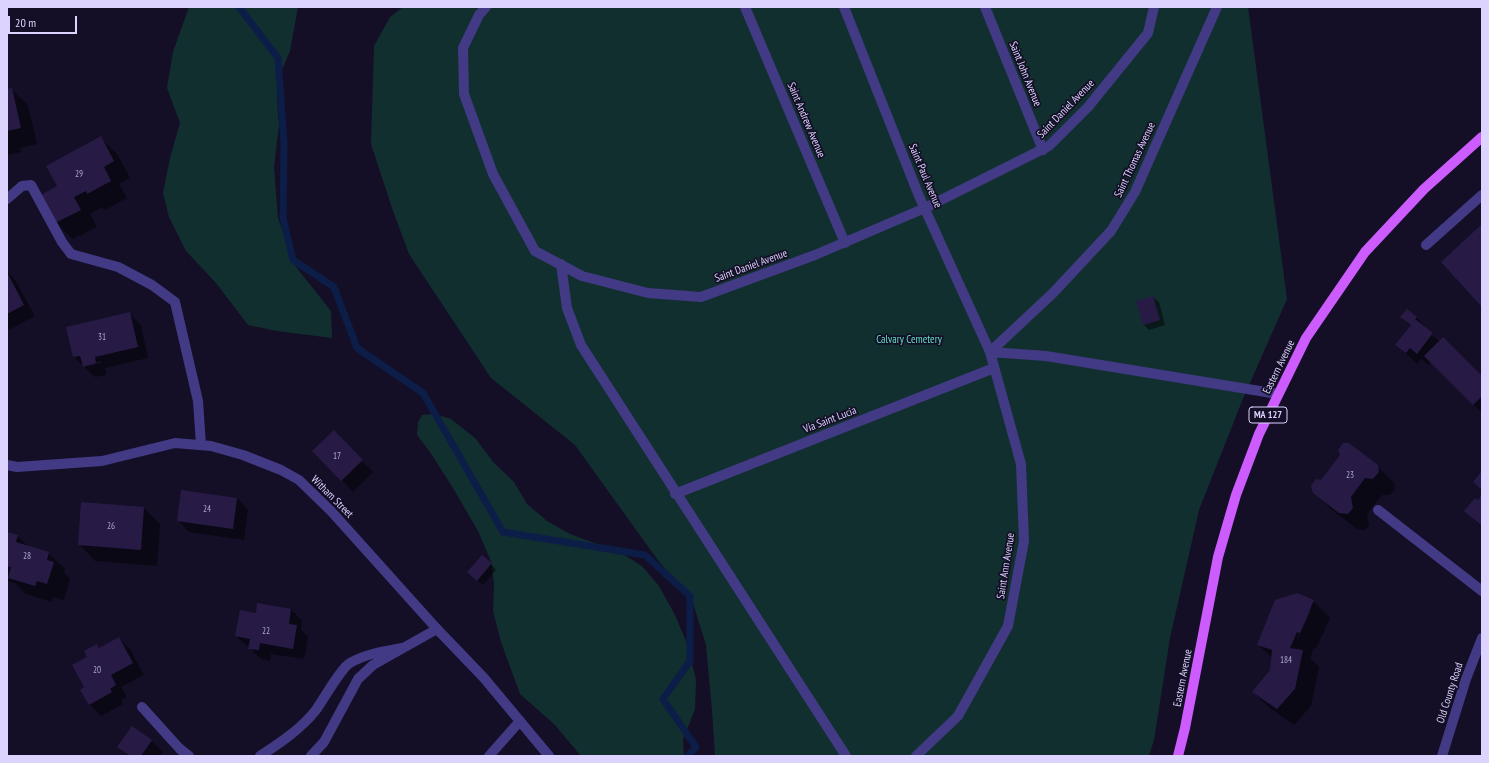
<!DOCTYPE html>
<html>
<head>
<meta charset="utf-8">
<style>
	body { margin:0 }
	#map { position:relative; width:1489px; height:763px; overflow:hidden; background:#140f26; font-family:"PT Sans Narrow",sans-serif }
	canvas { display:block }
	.frame { position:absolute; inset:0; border:8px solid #dcd4ff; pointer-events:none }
	.scale { position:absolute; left:8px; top:16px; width:69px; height:18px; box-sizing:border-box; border:2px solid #dcd4ff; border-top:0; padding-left:5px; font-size:12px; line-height:14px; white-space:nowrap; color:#dcd4ff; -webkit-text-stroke:3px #140f26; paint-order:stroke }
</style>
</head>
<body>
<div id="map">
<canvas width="1489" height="763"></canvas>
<div class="frame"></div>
<div class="scale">20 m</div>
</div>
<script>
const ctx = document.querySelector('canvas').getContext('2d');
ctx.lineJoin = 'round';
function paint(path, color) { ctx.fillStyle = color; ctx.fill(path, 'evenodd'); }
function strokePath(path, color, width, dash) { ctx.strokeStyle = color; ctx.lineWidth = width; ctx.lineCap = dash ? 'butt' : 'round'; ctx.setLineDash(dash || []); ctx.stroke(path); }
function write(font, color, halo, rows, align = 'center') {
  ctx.font = font + ' "PT Sans Narrow",sans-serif'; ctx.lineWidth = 3.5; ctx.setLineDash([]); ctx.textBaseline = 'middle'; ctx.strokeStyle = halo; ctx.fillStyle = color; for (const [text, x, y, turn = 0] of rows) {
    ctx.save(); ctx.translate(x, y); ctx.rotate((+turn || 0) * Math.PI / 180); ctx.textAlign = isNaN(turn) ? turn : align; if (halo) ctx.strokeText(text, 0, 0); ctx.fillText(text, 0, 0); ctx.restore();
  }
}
paint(new Path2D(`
	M189 7H298L290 51 278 79 277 101 279 125 274 167 278 218 296 267 331 311 332 338 277 331 248 325 216 283 186 251 169 217 163 193 170 158 180 123 167 88 173 52Z
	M403 7H1248L1287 299 1242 401 1199 510 1170 638 1154 740 1149 756H715L712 710 706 645 692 600 657 559 575 445 491 378 409 254 393 211 371 144 374 46 390 17Z
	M434 414 451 419 475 438 494 463 514 482 527 504 547 521 570 534 621 553 642 566 659 586 675 615 688 646 696 680 695 709 683 740 684 756H581L554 724 520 694 501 642 493 611 494 583 491 561 478 531 453 488 430 452 417 435 418 422 422 415Z`), '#122f30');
paint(new Path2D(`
	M11 89 28 105 37 144 20 148 21 152 7 155V90Z
	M101 138 117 154 130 178 119 184 127 198 105 210 102 207 90 214 97 227 73 239 56 223 59 187Z
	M7 271 15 280 35 316 7 331Z
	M1153 297 1159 302 1165 325 1149 330 1143 324Z
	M130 314 141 325 148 358 105 368 107 375 95 377 74 357 67 328ZM101 361V363L89 366 87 364Z
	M1402 317H1416L1427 329 1426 330 1482 377V413L1431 362 1429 365 1421 359 1417 364 1397 345 1411 326Z
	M345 443 373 472 353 492 342 480Z
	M1377 466 1394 483 1395 489 1390 495H1382L1367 514 1369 525 1365 530 1357 529 1331 509 1314 492 1321 481Z
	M1482 496V527L1465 511Z
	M237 498 248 510 244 540 189 532 178 520Z
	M144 508 160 524 157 566 95 561 79 544Z
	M7 533 17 536 28 546 48 553 65 569 64 573 70 579 64 600 53 597 52 602 26 594 15 583 7 581Z
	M491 564 496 570 483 585 474 578Z
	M1313 601 1330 618 1316 649 1314 648 1310 658 1319 667 1311 706 1294 725 1270 708 1253 692 1271 670 1272 658 1258 644ZM1308 611H1311L1298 638H1297Z
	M291 609 302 621 301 630 308 637 304 659 271 654 270 661 261 659 236 636 256 614Z
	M118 638 130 649 144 675 121 687 127 697 121 700 123 704 101 716 90 705 82 690 85 688 89 657 97 645 100 648Z
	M132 728 152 741 163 752 160 756H128L119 747Z`), '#0007');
strokePath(new Path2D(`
	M239 7 278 58 284 143 283 218 293 260 334 287 357 348 423 393 503 532 645 555 690 596V661L663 699 696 747 688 756`), '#0c1e47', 7);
paint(new Path2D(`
	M12 88 21 128 7 131V89Z
	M101 136 114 161 104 167 111 181 87 194 86 191 74 197 81 210 55 223 41 195 57 186 46 166Z
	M1482 224V307L1441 262Z
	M7 272 24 305 7 314Z
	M1153 296 1160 320 1143 325 1136 301Z
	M1407 309 1417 317 1415 319 1433 333 1417 354 1410 348 1406 353 1395 345 1411 325 1400 317Z
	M130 312 138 347 95 357 96 363 83 367 80 356 73 357 66 327Z
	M1443 337 1482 376V396L1473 405 1424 356Z
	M334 430 363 460 341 481 312 451Z
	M1343 443H1349L1378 465 1379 472 1373 479 1365 478 1351 497 1353 508 1348 514 1339 513 1313 493 1311 486 1316 479 1321 480 1340 455 1338 450Z
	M1482 471V490L1473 482Z
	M181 490 237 498 233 529 177 521Z
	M1482 494V526L1464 511 1475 498 1478 500Z
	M81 502 144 507 141 550 78 545Z
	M7 532 18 535 16 542 49 552 47 560 54 562 47 584 37 581 35 586 8 578 11 567 7 566Z
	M482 555 492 563 477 581 467 572Z
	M1297 593 1314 600 1300 633 1297 632 1290 648 1303 650 1295 689 1277 709 1252 692 1270 670 1272 650 1257 645 1275 600Z
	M257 603 291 609 289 624 297 625 293 649 260 643 259 650 248 649 250 639 235 636 240 610 256 613Z
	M119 637 133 663 111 675 116 685 110 689 112 692 89 705 80 690 84 687 72 665 87 657 84 651 97 644 99 648Z
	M132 726 152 740 141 756H130L117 747Z`), '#271b46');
strokePath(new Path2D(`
	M486 7 479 15 463 48 464 94 493 174 535 251 582 276 648 293 701 297 815 255 925 208 1049 146 1088 107 1148 33 1154 7
	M745 7 845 243
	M844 7 919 196 990 352 1021 464 1024 541 1008 626 958 716 916 756
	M985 7 1043 150
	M7 199 22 186 31 185 62 242 71 254 118 267 152 285 175 302 198 401 201 445
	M1426 245 1482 195
	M561 264 567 308 581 345 846 756
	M990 352 1053 293 1111 231 1135 192 1217 7
	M990 352 1046 356 1278 394
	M675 494 994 368
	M1378 510 1482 591
	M142 707 180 749 189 756
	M260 756C280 743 301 729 316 710 323 700 342 667 350 663 365 654 385 651 402 648
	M311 756 324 742 358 679 373 665 437 629
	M489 756 520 721`), '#423a84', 10);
strokePath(new Path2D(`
	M7 465 17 467 102 461 175 443 211 446 243 455 281 470 299 480 331 511 437 629 484 678 549 756
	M1442 756 1466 679 1482 638`), '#423a84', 10);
strokePath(new Path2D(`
	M1178 756 1185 728 1218 557 1236 495 1259 434 1306 338 1365 252 1424 189 1482 137`), '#cc5cfe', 10);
write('9px', '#afa6d1', null, [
	["29",79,174],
	["31",102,337],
	["17",337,456],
	["23",1350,475],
	["24",207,509],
	["26",111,526],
	["28",27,556],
	["22",266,631],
	["184",1286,660],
	["20",97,670]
]);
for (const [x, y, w] of [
	[1268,415,38]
]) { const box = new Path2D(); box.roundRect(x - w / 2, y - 8, w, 16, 3); ctx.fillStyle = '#140f26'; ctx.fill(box); strokePath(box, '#dcd4ff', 1); }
write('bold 10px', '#dcd4ff', null, [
	["MA 127",1268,415]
]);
write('11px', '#dcd4ff', '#140f26', [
	["Saint John Avenue",1025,74,68],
	["Saint Daniel Avenue",1066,109,-46],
	["Saint Andrew Avenue",806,120,67],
	["Saint Thomas Avenue",1135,160,-65],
	["Saint Paul Avenue",925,176,67],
	["Saint Daniel Avenue",751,266,-20],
	["Eastern Avenue",1279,367,-64],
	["Via Saint Lucia",830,420,-21],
	["Witham Street",332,497,45],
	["Saint Ann Avenue",1006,566,-81],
	["Eastern Avenue",1183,678,-79],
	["Old County Road",1450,693,-72]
]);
write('11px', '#60dfc7', '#140f26', [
	["Calvary Cemetery",909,340]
]);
</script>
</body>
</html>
